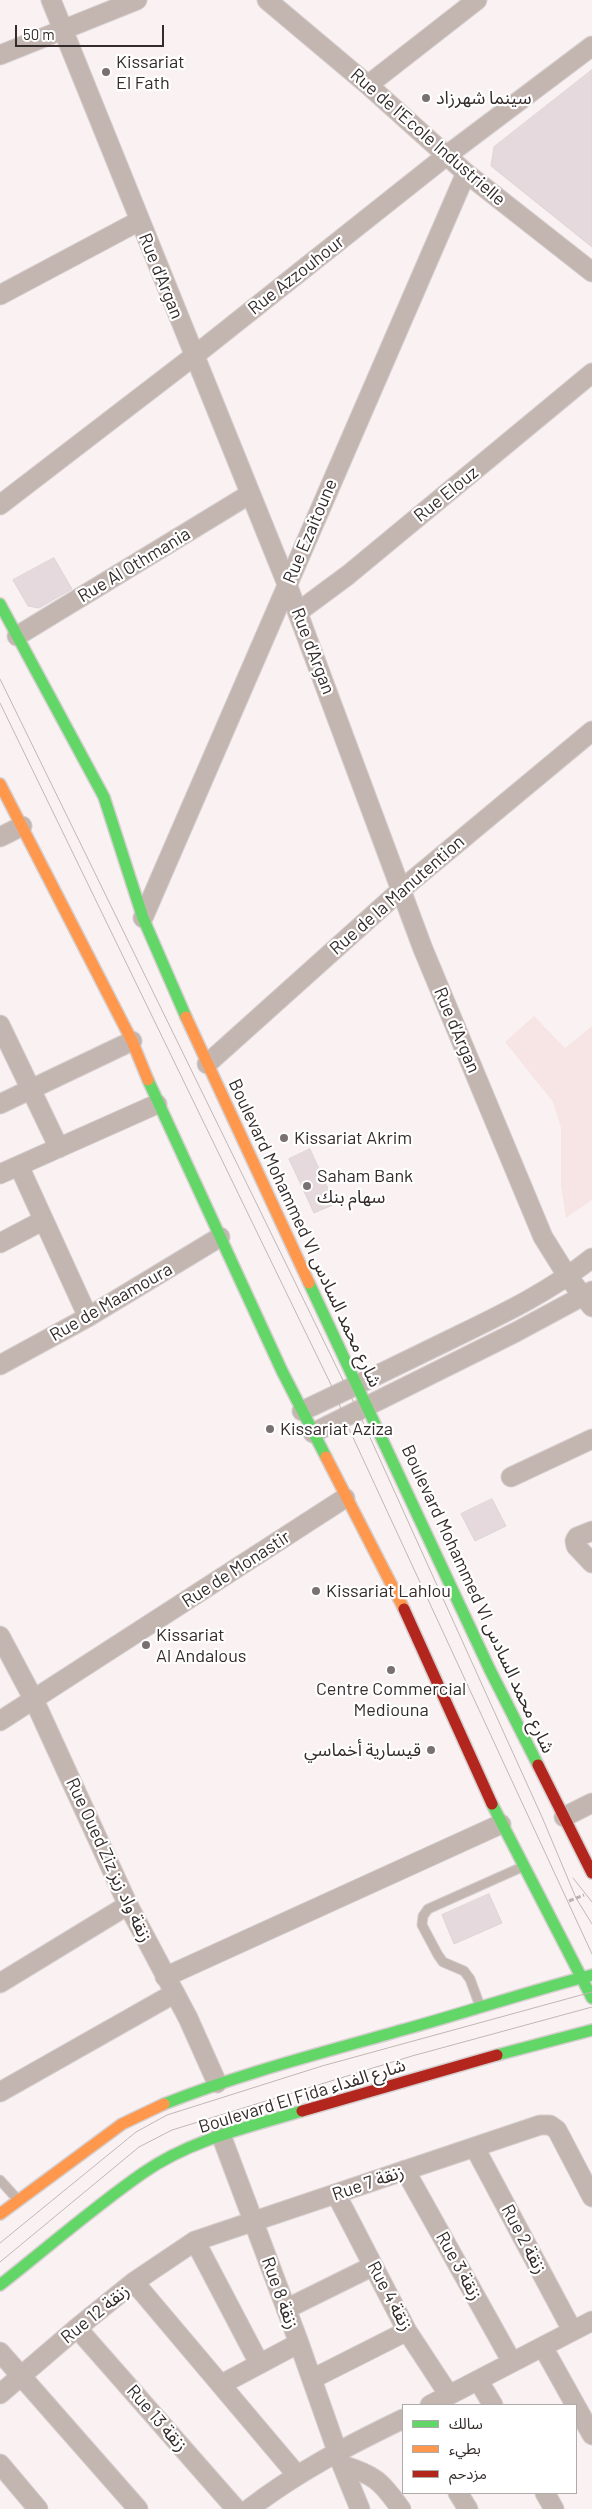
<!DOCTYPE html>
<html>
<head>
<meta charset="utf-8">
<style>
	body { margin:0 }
	#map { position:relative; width:592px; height:2509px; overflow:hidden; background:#faf2f2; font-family:Barlow,"Noto Sans Arabic",sans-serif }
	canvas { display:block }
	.legend { position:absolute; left:402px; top:2404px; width:175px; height:90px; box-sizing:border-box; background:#fff; border:1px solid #aeaaaa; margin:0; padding:6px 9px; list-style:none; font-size:15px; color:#342b2b }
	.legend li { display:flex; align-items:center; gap:10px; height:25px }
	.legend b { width:25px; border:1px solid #aeaaaa }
	.scale { position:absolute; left:15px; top:25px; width:149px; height:22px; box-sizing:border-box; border:2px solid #342b2b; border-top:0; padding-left:6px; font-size:15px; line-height:18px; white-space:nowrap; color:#342b2b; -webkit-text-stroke:4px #fff; paint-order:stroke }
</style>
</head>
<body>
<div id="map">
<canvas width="592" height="2509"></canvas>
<ul class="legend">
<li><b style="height:6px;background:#63d668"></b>سالك</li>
<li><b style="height:6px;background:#ff974d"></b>بطيء</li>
<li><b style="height:6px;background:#b3261e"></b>مزدحم</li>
</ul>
<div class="scale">50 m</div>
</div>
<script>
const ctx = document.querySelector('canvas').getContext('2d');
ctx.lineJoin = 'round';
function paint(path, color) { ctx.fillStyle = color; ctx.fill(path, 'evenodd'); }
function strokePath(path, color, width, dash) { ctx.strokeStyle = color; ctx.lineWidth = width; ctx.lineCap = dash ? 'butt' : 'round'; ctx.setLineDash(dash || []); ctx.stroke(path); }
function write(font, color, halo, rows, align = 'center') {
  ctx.font = font + ' Barlow,"Noto Sans Arabic",sans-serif'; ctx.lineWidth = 4.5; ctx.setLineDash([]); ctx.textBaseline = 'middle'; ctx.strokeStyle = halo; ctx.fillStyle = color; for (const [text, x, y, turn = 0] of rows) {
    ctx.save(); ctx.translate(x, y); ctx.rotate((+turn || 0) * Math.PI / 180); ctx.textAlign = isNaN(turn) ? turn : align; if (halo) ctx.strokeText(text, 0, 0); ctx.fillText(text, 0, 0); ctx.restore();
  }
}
paint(new Path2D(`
	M534 1016 565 1048 592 1026V1200L566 1218 561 1187V1128L553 1102 505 1042Z`), '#f7e5e5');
const building = new Path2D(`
	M592 70V247L491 166 494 147Z
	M54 558 72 589 39 608 28 606 13 580Z
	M310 1149 335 1204 314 1213 289 1159Z
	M492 1499 506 1526 475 1541 461 1514Z
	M489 1894 502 1923 454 1944 442 1915Z`);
paint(building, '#e5d9dd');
strokePath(building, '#dcd4d6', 1);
const lane = new Path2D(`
	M480 2006 470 1979 464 1971 443 1962 438 1955 422 1925 423 1916 428 1909 522 1867
	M0 2180 18 2200`);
const street = new Path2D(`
	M51 0 287 584 423 949 543 1237 568 1277 592 1307
	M267 0 368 85 466 173 592 272
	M0 55 137 0
	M368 85 477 0
	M0 295 139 221
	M0 505 194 356 446 156 592 46
	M298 612 348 575 592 373
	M17 636 250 494
	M0 837 22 826
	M143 918 466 173
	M0 1025 59 1148
	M207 1064 402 889 592 731
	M0 1104 132 1041
	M19 1166 88 1317
	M0 1174 157 1104
	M0 1243 42 1221
	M0 1365 88 1317 220 1237
	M302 1411C349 1389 396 1366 443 1343 494 1318 547 1294 592 1258
	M313 1433 516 1332 592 1291
	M511 1477 592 1439
	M592 1531 577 1537 575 1541 576 1546 592 1563
	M0 1636 34 1700 128 1905 188 2018 217 2083
	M0 1721 345 1498
	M564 1817 592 1803
	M165 1977 501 1824
	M0 1983 128 1905
	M0 2092 175 1993
	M221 2135 299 2343 342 2465 360 2509
	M475 2148 572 2330
	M405 2170 512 2362
	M336 2194 407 2331 449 2395
	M195 2241 259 2363
	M134 2282 297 2475
	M286 2309 373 2266
	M77 2328 236 2509
	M543 2347 592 2435
	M0 2352 138 2509
	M312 2379 407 2331
	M478 2380 493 2405
	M222 2384 299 2343
	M0 2394 77 2328 134 2282 195 2241 540 2125H550L557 2130 592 2197
	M430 2405 592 2321
	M0 2464 38 2509
	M342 2465C375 2475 381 2481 401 2509
	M458 2493 468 2509
	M545 2493 554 2509
	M249 2509C297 2472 349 2445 403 2419`);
const fast = new Path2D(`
	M0 604 104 797 143 918 186 1017
	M148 1080 282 1371 326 1457
	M309 1283 490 1670 538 1765
	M492 1804 592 1998
	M497 2055 592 2030
	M164 2104C242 2073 325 2052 406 2029 468 2012 529 1991 592 1975
	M0 2285C47 2248 94 2207 143 2173 190 2140 248 2127 302 2111`);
const slow = new Path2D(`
	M0 784 132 1041 148 1080
	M186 1017 309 1283
	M326 1457 404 1609
	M0 2214 122 2124 164 2104`);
const jam = new Path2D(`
	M404 1609 492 1804
	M538 1765 592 1873
	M302 2111 497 2055`);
strokePath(lane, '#d6cfcf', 11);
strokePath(street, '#d6cfcf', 21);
strokePath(fast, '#d6cfcf', 14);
strokePath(slow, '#d6cfcf', 14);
strokePath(jam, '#d6cfcf', 14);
strokePath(new Path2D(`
	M569 1901 584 1895`), '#bbb1ae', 3, [5, 2.5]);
strokePath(lane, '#c3b5b0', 9);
strokePath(street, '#c3b5b0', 19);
strokePath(fast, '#63d668', 11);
strokePath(slow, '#ff974d', 11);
strokePath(jam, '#b3261e', 11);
strokePath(new Path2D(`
	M0 679 358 1411 542 1817 576 1898 592 1924
	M0 703 336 1395 344 1418 592 1954
	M573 1878 592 1902
	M0 2243 136 2132 167 2115 322 2066 592 1992
	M0 2262 139 2147 172 2130 412 2056 592 2007`), '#c1b6b5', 1);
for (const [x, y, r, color] of [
	[106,72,5,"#797171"],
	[426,98,5,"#797171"],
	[284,1138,5,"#797171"],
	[307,1186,5,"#797171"],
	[270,1429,5,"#797171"],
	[316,1591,5,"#797171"],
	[146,1645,5,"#797171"],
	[391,1670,5,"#797171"],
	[431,1750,5,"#797171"]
]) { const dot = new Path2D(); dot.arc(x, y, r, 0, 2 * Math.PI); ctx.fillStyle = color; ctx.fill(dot); strokePath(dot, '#fff', 2); }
write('18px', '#342b2b', '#fff', [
	["Kissariat",116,62],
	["El Fath",116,83],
	["سينما شهرزاد",436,98],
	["Kissariat Akrim",294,1138],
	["Saham Bank",317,1176],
	["سهام بنك",317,1197],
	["Kissariat Aziza",280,1429],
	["Kissariat Lahlou",326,1591],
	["Kissariat",156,1635],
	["Al Andalous",156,1656],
	["Centre Commercial",391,1689,"center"],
	["Mediouna",391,1710,"center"],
	["قيسارية أخماسي",421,1750,"right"]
], 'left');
write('18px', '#342b2b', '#fff', [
	["Rue de l'Ecole Industrielle",428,137,41],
	["Rue Azzouhour",296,275,-38],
	["Rue d'Argan",161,276,68],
	["Rue Elouz",446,494,-39],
	["Rue Ezaitoune",310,531,-67],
	["Rue Al Othmania",134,565,-31],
	["Rue d'Argan",313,651,69],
	["Rue de la Manutention",397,895,-41],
	["Rue d'Argan",457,1030,67],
	["Boulevard Mohammed VI شارع محمد السادس",305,1233,65],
	["Rue de Maamoura",111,1302,-30],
	["Rue de Monastir",236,1569,-33],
	["Boulevard Mohammed VI شارع محمد السادس",478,1599,65],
	["Rue Oued Ziz زنقة واد زيز",109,1860,65],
	["Boulevard El Fida شارع الفداء",302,2096,-17],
	["Rue 7 زنقة",368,2183,-19],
	["Rue 2 زنقة",524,2239,62],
	["Rue 3 زنقة",459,2266,61],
	["Rue 8 زنقة",280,2293,70],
	["Rue 4 زنقة",390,2296,62],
	["Rue 12 زنقة",95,2314,-39],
	["Rue 13 زنقة",157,2418,49]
]);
</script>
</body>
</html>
